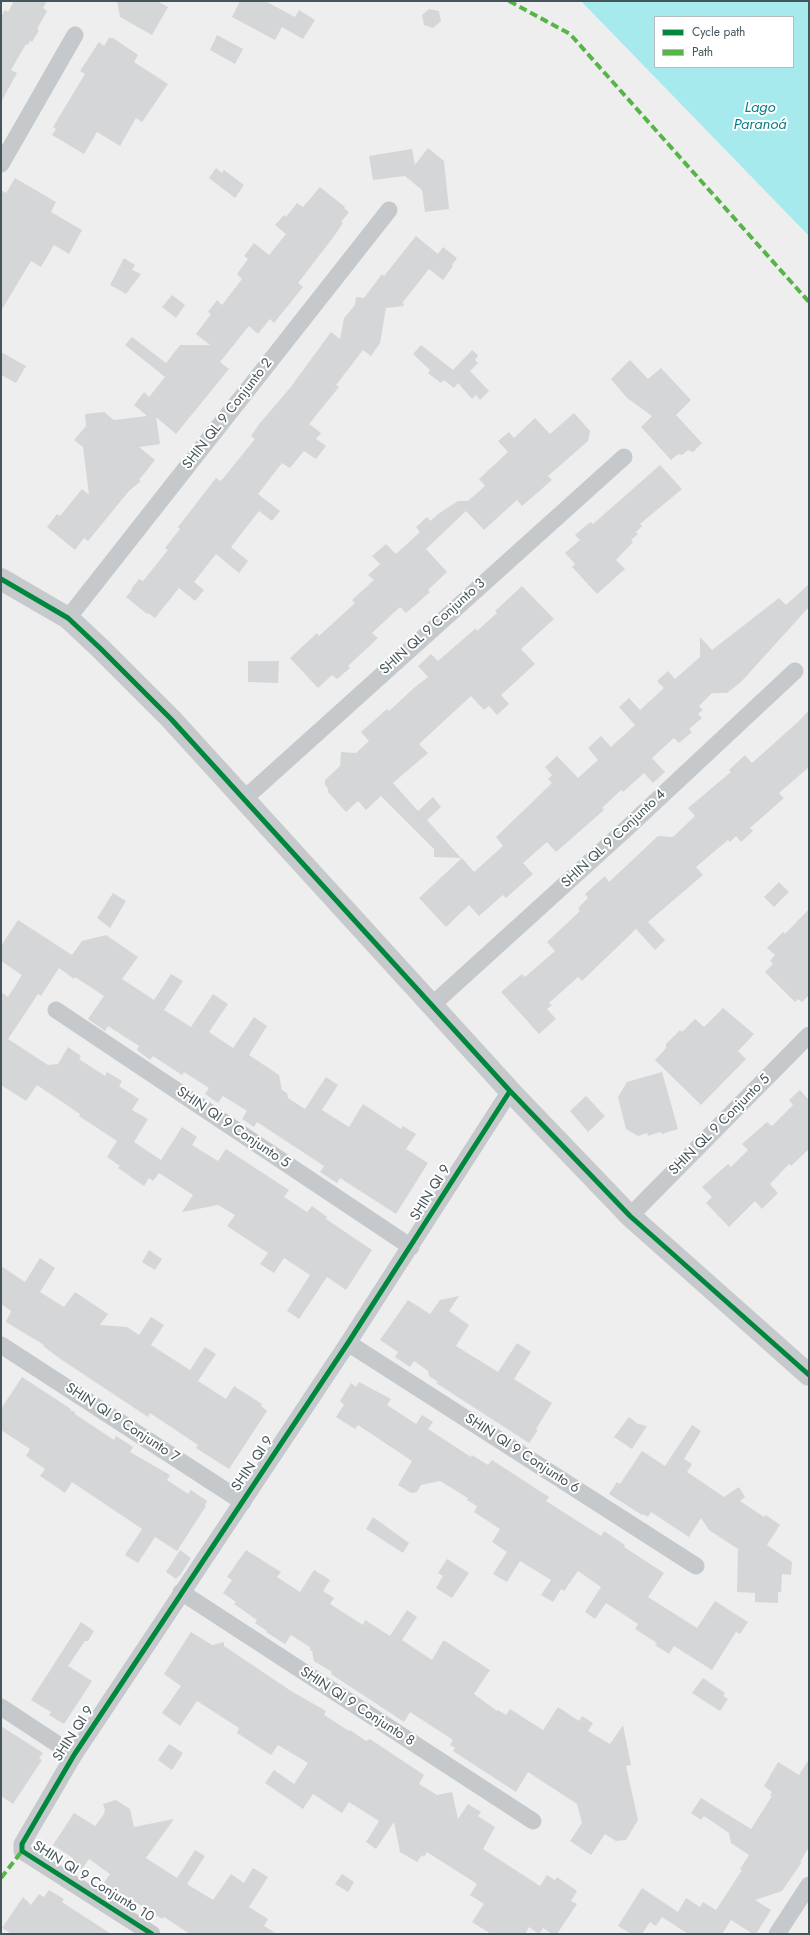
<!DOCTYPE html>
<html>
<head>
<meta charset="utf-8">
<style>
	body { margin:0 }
	#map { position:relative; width:810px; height:1935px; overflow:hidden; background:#efeeee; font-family:Jost,sans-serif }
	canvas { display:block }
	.frame { position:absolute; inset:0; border:2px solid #45555c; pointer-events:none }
	.legend { position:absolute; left:654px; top:16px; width:140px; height:52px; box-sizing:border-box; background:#fff; border:1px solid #b5bbbe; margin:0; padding:5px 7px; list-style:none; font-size:12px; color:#45555c }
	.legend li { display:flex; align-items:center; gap:8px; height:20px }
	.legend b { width:20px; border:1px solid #b5bbbe }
</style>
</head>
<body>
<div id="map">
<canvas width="810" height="1935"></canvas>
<div class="frame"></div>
<ul class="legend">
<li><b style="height:5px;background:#00873e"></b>Cycle path</li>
<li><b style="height:5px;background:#57b448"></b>Path</li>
</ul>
</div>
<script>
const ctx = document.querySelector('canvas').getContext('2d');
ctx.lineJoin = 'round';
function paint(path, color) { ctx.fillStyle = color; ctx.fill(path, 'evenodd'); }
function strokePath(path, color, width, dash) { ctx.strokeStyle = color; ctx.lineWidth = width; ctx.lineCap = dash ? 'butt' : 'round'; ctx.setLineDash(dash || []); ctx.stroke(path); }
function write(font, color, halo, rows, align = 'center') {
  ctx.font = font + ' Jost,sans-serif'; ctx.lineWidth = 4; ctx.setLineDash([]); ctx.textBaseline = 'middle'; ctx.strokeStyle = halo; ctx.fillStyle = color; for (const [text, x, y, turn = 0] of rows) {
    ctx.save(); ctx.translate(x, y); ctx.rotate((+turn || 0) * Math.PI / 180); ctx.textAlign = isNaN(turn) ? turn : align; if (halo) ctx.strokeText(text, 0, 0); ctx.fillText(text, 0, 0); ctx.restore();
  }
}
paint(new Path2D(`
	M581 1H809V236ZM655 17H793V67H655Z`), '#a6eaee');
paint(new Path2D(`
	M14 1H47L43 8 47 11 37 29 39 30 32 42 30 41 28 45 26 44 11 70 17 73 1 102V17L5 10 8 12Z
	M117 1H157L168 7 152 35 120 17Z
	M240 1H265L295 17 299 10 315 20 303 39 282 27 275 40 232 17Z
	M429 9 439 11 441 21 433 28 424 25 422 15Z
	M217 35 243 49 235 64 210 50Z
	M109 38H113L138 55 134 62 168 84 142 122 136 118 120 146 97 132 84 154 52 135 56 129 53 127 85 74 80 71 99 42 104 46Z
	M428 148 444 161 449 209 425 212 422 190 405 176 373 180 369 156 412 149 415 165Z
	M216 168 222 173 224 170 244 185 235 198 209 178Z
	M15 178 56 202 51 212 82 230 69 254 54 245 41 267 31 261 1 311V190L6 193Z
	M320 187 345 207 344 208 349 212 341 222 343 223 335 235 298 283 303 287 274 323 270 319 258 334 249 326 220 362 229 369 176 434 156 417 160 444 139 447 155 460 139 480 141 481 129 491 88 541 84 538 75 550 47 527 57 514 60 516 82 489 89 495 83 447 74 440 86 426 85 414 104 412 114 420 147 416 134 405 144 392 149 397 165 377 125 345 132 337 166 363 180 345H210L196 334 211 314 208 312 217 300 222 305 242 279 237 274 248 259 244 256 254 243 269 255 286 234 275 225 284 215 286 217 297 203 303 207Z
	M416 236 438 254 443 247 457 258 452 265 453 266 443 280 429 269 403 302 404 306 386 308 380 343 371 356 363 350 336 385 339 387 309 424 321 433 316 439 326 446 316 459 304 451 290 468 282 463 258 494 280 511 272 521 259 511 231 547 248 561 239 573 216 554 194 582 204 590 195 601 179 588 155 618 148 613 147 614 126 597 132 590 131 589 139 579 143 581 168 550 165 548 180 529 178 527 216 478 221 481 255 439 251 436 260 423 290 388 331 332 340 339 344 318 355 305 356 297 364 298 382 274 384 276Z
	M124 258 135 265 132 270 141 274 126 294 110 285Z
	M172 295 185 305 176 318 162 307Z
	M421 345 453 370 472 350 478 355 475 360 478 363 470 371 489 391 480 400 476 395 472 399 458 383 454 388 444 380 441 383 428 373 430 370 413 354Z
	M1 352 26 366 16 383 1 375Z
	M630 360 648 379 661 368 691 400 676 415 702 443 693 452 688 450 682 455 678 454 671 460 641 427 652 416 627 398 611 379Z
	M574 413 590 431 588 441 548 476 552 480 522 506 517 500 484 530 466 511 426 549 447 572 428 590 430 592 406 613 400 607 372 633 378 638 348 666 350 668 337 679 332 675 318 688 290 658 317 633 319 636 355 603 352 600 374 580 368 575 380 564 372 556 386 544 396 554 420 532 416 527 427 517 430 521 438 514 458 501H468L485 486 479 479 508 452 498 441 509 432 514 438 535 418 550 434Z
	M660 465 682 489 640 524 642 526 636 532 638 534 631 540 633 542 616 560 625 569 597 594 572 567 575 564 565 553 580 540 575 535 589 523 591 522 593 524Z
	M809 584V607L741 682 727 693H712L699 706 703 710 698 714 702 718 689 729 692 732 679 743 674 738 652 758 665 772 653 783 644 773 623 792 621 790 602 808 604 810 556 852 547 842 523 863 533 874 506 898 503 895 479 916 469 905 446 927 419 898 462 858 474 872 503 846 496 837 552 783 548 779 552 775 545 767 557 756 578 778 598 760 588 748 601 736 611 747 635 725 619 707 629 698 640 710 664 688 657 681 668 671 675 679 700 657V637L712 650 779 598 786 605Z
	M522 586 554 619 521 649 535 664 501 695 509 704 497 715 489 706 484 710 471 696 419 744 428 753 393 783 418 811 433 797 441 807 427 820 461 858 434 857V849L381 796 366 810 358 801 346 812 328 792V789L325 785V780L340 766 341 752 356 753 369 741 361 732 387 709 389 711 415 687 428 677 418 666 431 654 438 661 476 628 477 631 497 613 495 611Z
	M248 661H279L278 683 248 682Z
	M809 710V767L779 793 784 798 750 828 753 831 741 842 736 836 730 842 728 840 696 867 703 875 648 922 665 940 655 950 636 929 582 981 578 977 549 1003 552 1005 547 1009 556 1019 539 1034 501 992 522 974 525 977 555 951 547 942 580 911 578 908 588 898 585 894 605 876 609 882 658 836 673 837 695 816 688 808 731 772 729 770 745 755 752 763 799 721Z
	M779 882 789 892 774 907 764 897Z
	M113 893 126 901 110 928 97 918Z
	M809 909V995L802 1002 798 999 795 1002 765 972 773 964 770 961 775 955 767 948 783 932 785 934Z
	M18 920 72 955 82 941 106 935 138 957 122 979 154 1000 171 974 183 981 164 1010 191 1027 213 994 228 1004 209 1032 233 1048 254 1017 267 1026 249 1055 279 1075 282 1090 287 1093 288 1098 305 1109 326 1077 338 1085 322 1110 349 1127 363 1104 401 1129 403 1126 416 1134 406 1149 428 1163 396 1214 340 1178 337 1183 320 1172 324 1166 257 1122 254 1127 242 1119 247 1111 223 1096 218 1103 205 1094 209 1088 184 1072 182 1075 153 1056 150 1060 137 1050 139 1046 108 1026 105 1031 88 1019 104 996 75 977 74 979 59 968 41 996 38 994 8 1039 48 1065 58 1064 68 1047 81 1056 79 1059 105 1076 107 1072 122 1081 119 1086 139 1099 132 1110 148 1119 134 1142 161 1160 182 1127 197 1137 192 1145 218 1161 226 1149 289 1190 284 1197 307 1212 312 1206 327 1217 326 1219 372 1250 346 1290 327 1277 299 1319 287 1311 310 1275 284 1258 274 1273 260 1264 268 1253 227 1226 235 1215 218 1205 182 1212 193 1195 159 1173 153 1181 149 1178 144 1186 118 1168 120 1166 107 1157 117 1141 79 1116 80 1114 37 1085 26 1101 1 1085V992L8 997 22 975 1 961V946Z
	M723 1008 754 1034 738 1051 746 1059 701 1105 655 1060 666 1048V1044L680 1030 682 1032 695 1019 704 1027Z
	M662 1072 678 1129 662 1134 660 1132 648 1136 647 1133 638 1136 626 1129 618 1097 627 1082Z
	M800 1090 809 1100V1149L791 1166 789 1164 770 1184 778 1193 762 1209 755 1201 729 1227 706 1203 712 1197 702 1187 728 1164 731 1167 748 1150 742 1144 767 1122 772 1126 793 1105 789 1100Z
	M586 1096 605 1116 588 1132 570 1111Z
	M149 1250 162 1259 155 1270 142 1262Z
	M40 1258 55 1268 40 1292 64 1307 75 1292 108 1314 100 1325 127 1327 139 1335 151 1317 164 1325 151 1345 190 1370 205 1347 216 1354 198 1381 226 1399 234 1386 262 1404 261 1406 267 1411 229 1469 196 1448 198 1445 150 1413 148 1417 59 1358 43 1346 44 1345 6 1322 11 1311 1 1304V1266L25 1282Z
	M459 1296 449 1311 469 1325 456 1346 498 1372 517 1343 531 1352 514 1379 552 1403 536 1429 538 1430 529 1443 436 1383 438 1382 429 1376 428 1371 414 1361 410 1367 395 1357 398 1352 380 1340 408 1300 430 1314 440 1300Z
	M22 1377 71 1409V1411H74L75 1414 114 1440 116 1436 133 1447 130 1452 170 1475 167 1480 188 1494 191 1490 207 1501 205 1505 206 1506 177 1551 155 1537 138 1563 125 1555 142 1529 72 1482 65 1493 40 1476 45 1469 26 1456 30 1449 1 1430V1409Z
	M359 1382 391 1399 387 1405 416 1424 422 1415 433 1422 428 1429 471 1457 472 1455 488 1465 492 1460 549 1497 546 1501 601 1536 604 1531 625 1545 624 1547 664 1573 648 1597 697 1628 715 1601 748 1622 740 1634 736 1632 712 1670 674 1646 669 1654 655 1645 657 1643 635 1629 638 1624 606 1603 595 1619 585 1612 601 1587 578 1571 564 1591 561 1589 553 1602 541 1595 551 1580 520 1561 507 1582 493 1574 507 1552 492 1542 500 1529 474 1512 477 1506 467 1500 468 1498 440 1481 421 1485 417 1492 411 1493 398 1485 412 1461 358 1425 355 1429 336 1417 344 1405 340 1401 351 1383 356 1387Z
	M629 1417 638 1424 647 1426 632 1449 614 1437Z
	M692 1425 701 1431 684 1459 692 1464 687 1472 724 1497 739 1487 745 1497 740 1501 764 1517 766 1515 780 1525 767 1545 792 1562 791 1575 782 1574 781 1592H778V1603L755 1602V1593L737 1592 738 1549 709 1530 701 1518 689 1537 651 1512 648 1517 643 1514 642 1515 609 1494 617 1482 620 1484 642 1451 665 1466Z
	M373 1517 409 1543 403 1553 366 1529Z
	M180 1550 191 1558 179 1577 178 1576 176 1579 166 1572Z
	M246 1550 281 1572 277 1577 300 1592 314 1570 330 1580 323 1591 334 1598 330 1604 363 1625 365 1620 390 1636 407 1610 417 1617 402 1640 432 1660 443 1641H445L490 1670 474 1694 497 1711 498 1710 506 1715 510 1709 543 1730 558 1707 579 1721 582 1716 593 1723 588 1731 610 1744 623 1725 631 1765 626 1766 638 1820 626 1840 616 1841 605 1834 591 1855 570 1841 582 1823 577 1804 528 1772 516 1792 453 1751 455 1748 450 1745 453 1740 410 1712 404 1722 331 1674 332 1672 314 1661 312 1651 309 1650 311 1648 291 1635 285 1644 266 1632 267 1631 255 1623 257 1620 234 1604 236 1602 223 1593 232 1580 227 1577Z
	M447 1559 469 1573 452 1598 436 1588 443 1576 438 1573Z
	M81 1622 94 1631 88 1641H85L68 1666 92 1681 64 1724 49 1715 51 1712 31 1700Z
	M191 1632 212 1645 224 1642V1646L291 1691 326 1711 324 1715 349 1731 350 1730 366 1741 370 1739 424 1775 419 1784 437 1795 452 1792 458 1819 468 1804 481 1812 478 1816 495 1827 483 1849 540 1886 547 1875 555 1880 557 1877 577 1891 571 1901 577 1904 557 1934H552L543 1928 539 1934 529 1927 525 1934H491L472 1922 484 1904 470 1895 477 1884 427 1852 424 1857 422 1855 417 1862 400 1852 394 1822 376 1849 366 1842 379 1821 349 1802 342 1813 313 1794 303 1809 265 1783 274 1770 294 1784 308 1763 278 1745 271 1755 237 1733 239 1728 197 1701 180 1726 162 1713 181 1686 164 1674Z
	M703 1678 725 1693 723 1696 728 1699 720 1711 692 1693Z
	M1 1726 43 1753 39 1758 42 1760 13 1804 1 1796Z
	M169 1744 183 1753 172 1770 158 1760Z
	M809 1759V1847L800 1862H802L782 1891 755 1900 771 1910 756 1934H753L731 1920 722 1934H688L662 1917 656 1926 650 1922 642 1934H631L618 1926 642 1888 678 1912 686 1898 700 1907 703 1902 716 1910 742 1870 740 1869 749 1855 731 1843 729 1833 704 1816 701 1820 691 1813 701 1798 751 1829 772 1796 770 1795 772 1792 764 1786 778 1762 799 1775Z
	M116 1800 130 1809 134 1827 174 1819 146 1858 177 1878 195 1850 205 1856 187 1884 213 1900 231 1874 244 1883 253 1868 268 1877 249 1907 268 1919 264 1926 277 1934H190L164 1917 162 1919 123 1894 122 1896 103 1884 110 1874 89 1859 82 1869 71 1862 73 1858 53 1845 74 1813 95 1826 104 1814 105 1810 103 1804Z
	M342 1874 354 1882 348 1892 335 1884Z
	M49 1890 64 1899 62 1902 111 1934H12L2 1928 23 1897 31 1905 39 1894 44 1897Z`), '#d5d6d7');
strokePath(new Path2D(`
	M1 164 75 35
	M68 618 389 210
	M244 799 624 457
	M432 1005 626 829 795 671
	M56 1010 411 1247
	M630 1216 809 1035
	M348 1343 696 1566
	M1 1345 243 1502
	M181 1592 533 1821
	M1 1707 74 1755
	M152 1934 22 1851V1844L74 1755 348 1343 510 1091
	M777 1934 809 1885`), '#c5c9cb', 17);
strokePath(new Path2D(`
	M1 579 68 618 101 649 171 719 510 1091 630 1216 809 1375`), '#c6cacc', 22);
strokePath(new Path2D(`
	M509 1 570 34 809 302
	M1 1878 22 1851`), '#57b448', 4, [8, 4]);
strokePath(new Path2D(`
	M1 579 68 618 101 649 171 719 510 1091 630 1216 809 1375
	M152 1934 22 1851V1844L74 1755 348 1343 510 1091`), '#00873e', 5);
write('14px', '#45555c', '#fff', [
	["SHIN QL 9 Conjunto 2",228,414,-52],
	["SHIN QL 9 Conjunto 3",433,627,-42],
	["SHIN QL 9 Conjunto 4",614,839,-43],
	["SHIN QL 9 Conjunto 5",720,1125,-45],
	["SHIN QI 9 Conjunto 5",233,1128,34],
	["SHIN QI 9",431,1193,-58],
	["SHIN QI 9 Conjunto 7",122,1423,33],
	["SHIN QI 9 Conjunto 6",522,1454,33],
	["SHIN QI 9",253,1464,-56],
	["SHIN QI 9 Conjunto 8",357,1707,33],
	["SHIN QI 9",74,1734,-57],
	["SHIN QI 9 Conjunto 10",93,1882,32]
]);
write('italic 15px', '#0a7f85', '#fff', [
	["Lago",760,108],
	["Paranoá",760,125]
]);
</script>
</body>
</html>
